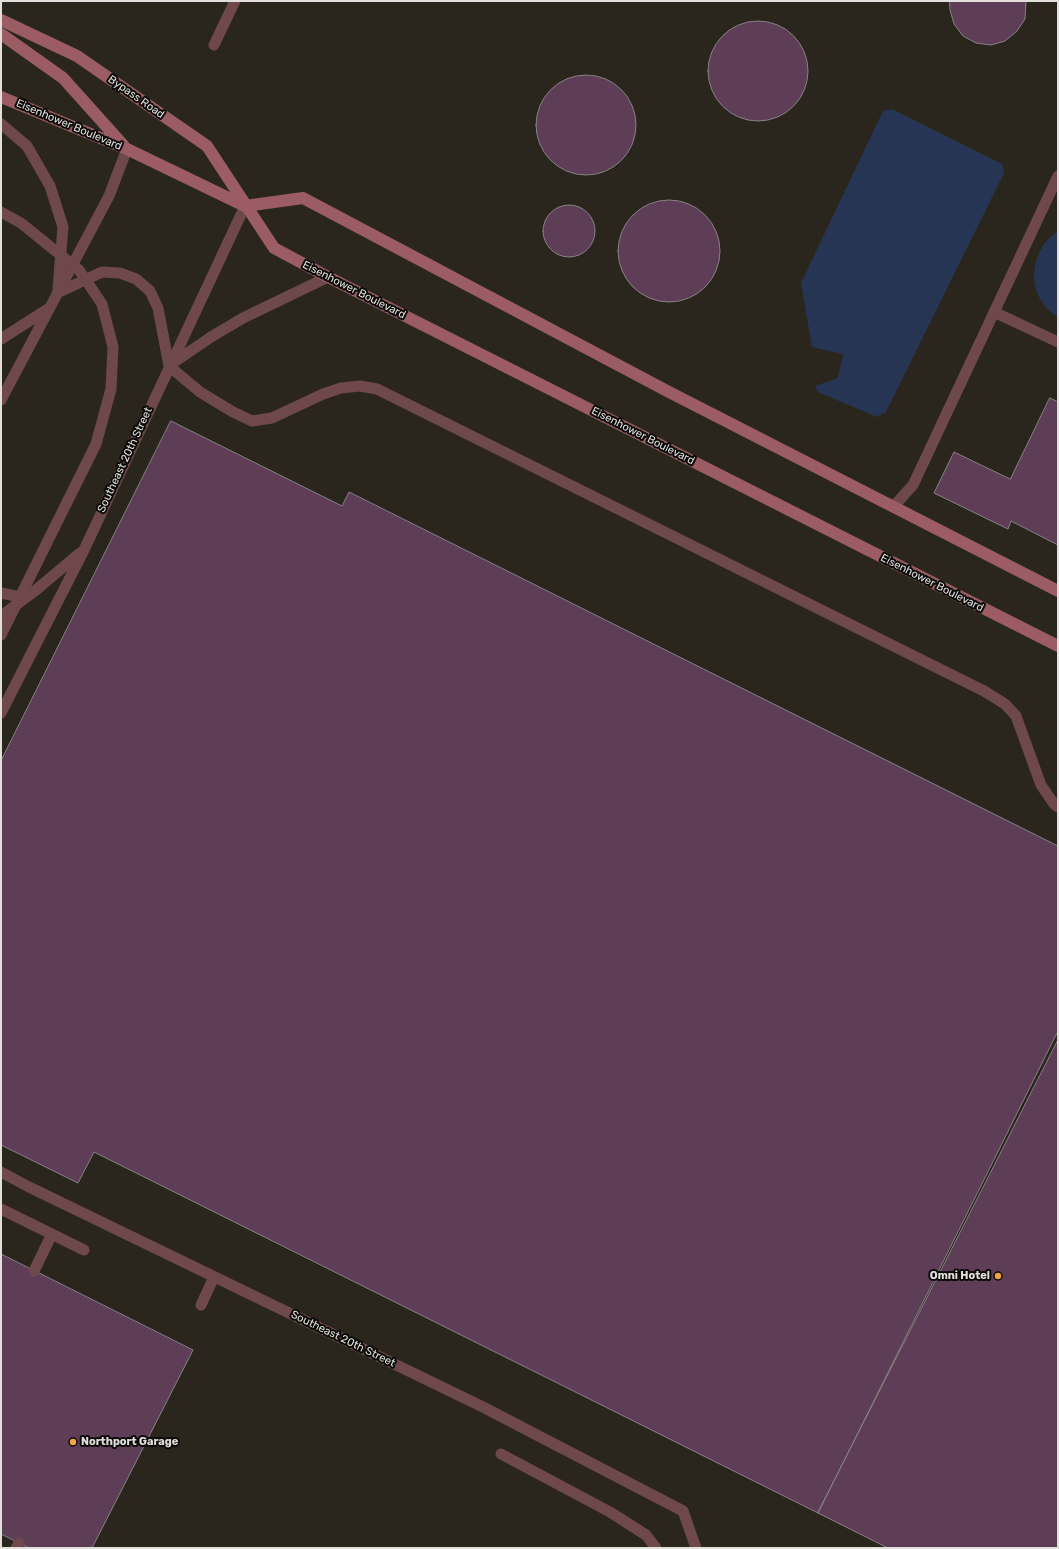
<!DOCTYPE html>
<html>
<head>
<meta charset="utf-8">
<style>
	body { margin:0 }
	#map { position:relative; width:1059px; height:1549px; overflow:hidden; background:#23201d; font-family:Rubik,sans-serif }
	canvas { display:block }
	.frame { position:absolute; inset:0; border:2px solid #e1e0dd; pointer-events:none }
</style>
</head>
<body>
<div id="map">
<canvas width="1059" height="1549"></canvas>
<div class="frame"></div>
</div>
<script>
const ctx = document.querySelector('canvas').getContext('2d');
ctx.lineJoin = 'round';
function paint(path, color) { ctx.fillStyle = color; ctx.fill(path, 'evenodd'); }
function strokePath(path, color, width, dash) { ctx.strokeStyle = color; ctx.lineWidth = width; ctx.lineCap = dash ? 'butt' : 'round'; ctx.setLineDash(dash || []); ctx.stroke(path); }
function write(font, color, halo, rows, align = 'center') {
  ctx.font = font + ' Rubik,sans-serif'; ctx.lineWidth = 4; ctx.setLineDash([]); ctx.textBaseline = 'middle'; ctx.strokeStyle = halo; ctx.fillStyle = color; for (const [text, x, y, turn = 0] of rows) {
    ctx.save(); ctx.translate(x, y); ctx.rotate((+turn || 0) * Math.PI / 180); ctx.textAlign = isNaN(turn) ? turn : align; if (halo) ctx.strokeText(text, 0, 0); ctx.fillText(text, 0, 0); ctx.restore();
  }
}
paint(new Path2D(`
	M1 1H1058V1548H1Z`), '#2b261d');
paint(new Path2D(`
	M892 109 1002 164 1004 173 886 412 877 417 818 392 815 386 838 378 843 354 812 347 801 283 883 111Z
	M1058 231V317C1050 312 1043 305 1039 297 1028 274 1037 244 1058 231Z`), '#263554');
const building = new Path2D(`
	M950 1H1026L1025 19 1017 31 1005 41 991 45 976 43 963 36 954 24 950 10Z
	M708 71a50 50 0 1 1 100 0a50 50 0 1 1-100 0Z
	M536 125a50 50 0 1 1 100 0a50 50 0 1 1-100 0Z
	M618 251a51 51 0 1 1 102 0a51 51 0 1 1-102 0Z
	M543 231a26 26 0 1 1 52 0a26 26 0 1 1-52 0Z
	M1050 398 1058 402V545L1011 521 1008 529 934 493 954 452 1010 479Z
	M171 421 342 506 349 492 1058 846V1031L818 1513 94 1152 78 1183 1 1145V761Z
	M1058 1040V1548H888L818 1513Z
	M1 1254 193 1350 92 1548H29L1 1534Z`);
paint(building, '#5e3d56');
strokePath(building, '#868185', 1);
strokePath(new Path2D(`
	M214 45 235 1
	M1 124 27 146 50 186 63 227 58 288
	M57 293 102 272 120 273 136 279 150 291 158 308 169 366 200 392 233 412 252 421 272 418 323 394 341 388 360 386 377 389 984 691 1005 704 1016 716 1041 785 1054 804 1058 807
	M994 312 1058 342
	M1 339 48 309
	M170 365 211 337 243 318 328 277
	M1 400 109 196 127 149
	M893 507 913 485 1058 176
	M1 593 25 598
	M1 616 36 590 80 553
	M1 713 84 550 245 206
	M1 1172 27 1186 483 1407 683 1511 696 1548
	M1 1209 84 1250
	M34 1271 52 1234
	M201 1305 214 1277
	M501 1454 610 1512 646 1535 656 1548
	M16 1548 19 1543`), '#6f484b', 11);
strokePath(new Path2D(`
	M1 20 77 56 207 146 274 248 328 277 1058 646
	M1 34 63 78 124 146
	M1 97 127 149 245 206 303 198 669 392 1058 591`), '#9b5d63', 12);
strokePath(new Path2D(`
	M1 212 21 223 79 270 102 304 113 347 111 389 96 444 1 635`), '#6f484b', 11);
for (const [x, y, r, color] of [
	[998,1276,4,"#f1a63f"],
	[73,1442,4,"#f1a63f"]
]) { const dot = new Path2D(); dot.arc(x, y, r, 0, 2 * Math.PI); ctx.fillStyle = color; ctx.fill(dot); strokePath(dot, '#0b0a09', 1.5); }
write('11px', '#e1e0dd', '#0b0a09', [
	["Bypass Road",136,97,35],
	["Eisenhower Boulevard",69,125,23],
	["Eisenhower Boulevard",354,290,27],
	["Eisenhower Boulevard",643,436,27],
	["Southeast 20th Street",125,460,-65],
	["Eisenhower Boulevard",932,583,27],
	["Southeast 20th Street",343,1339,26]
]);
write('bold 11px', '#e1e0dd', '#0b0a09', [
	["Omni Hotel",990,1276],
	["Northport Garage",81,1442,"left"]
], 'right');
</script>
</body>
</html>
